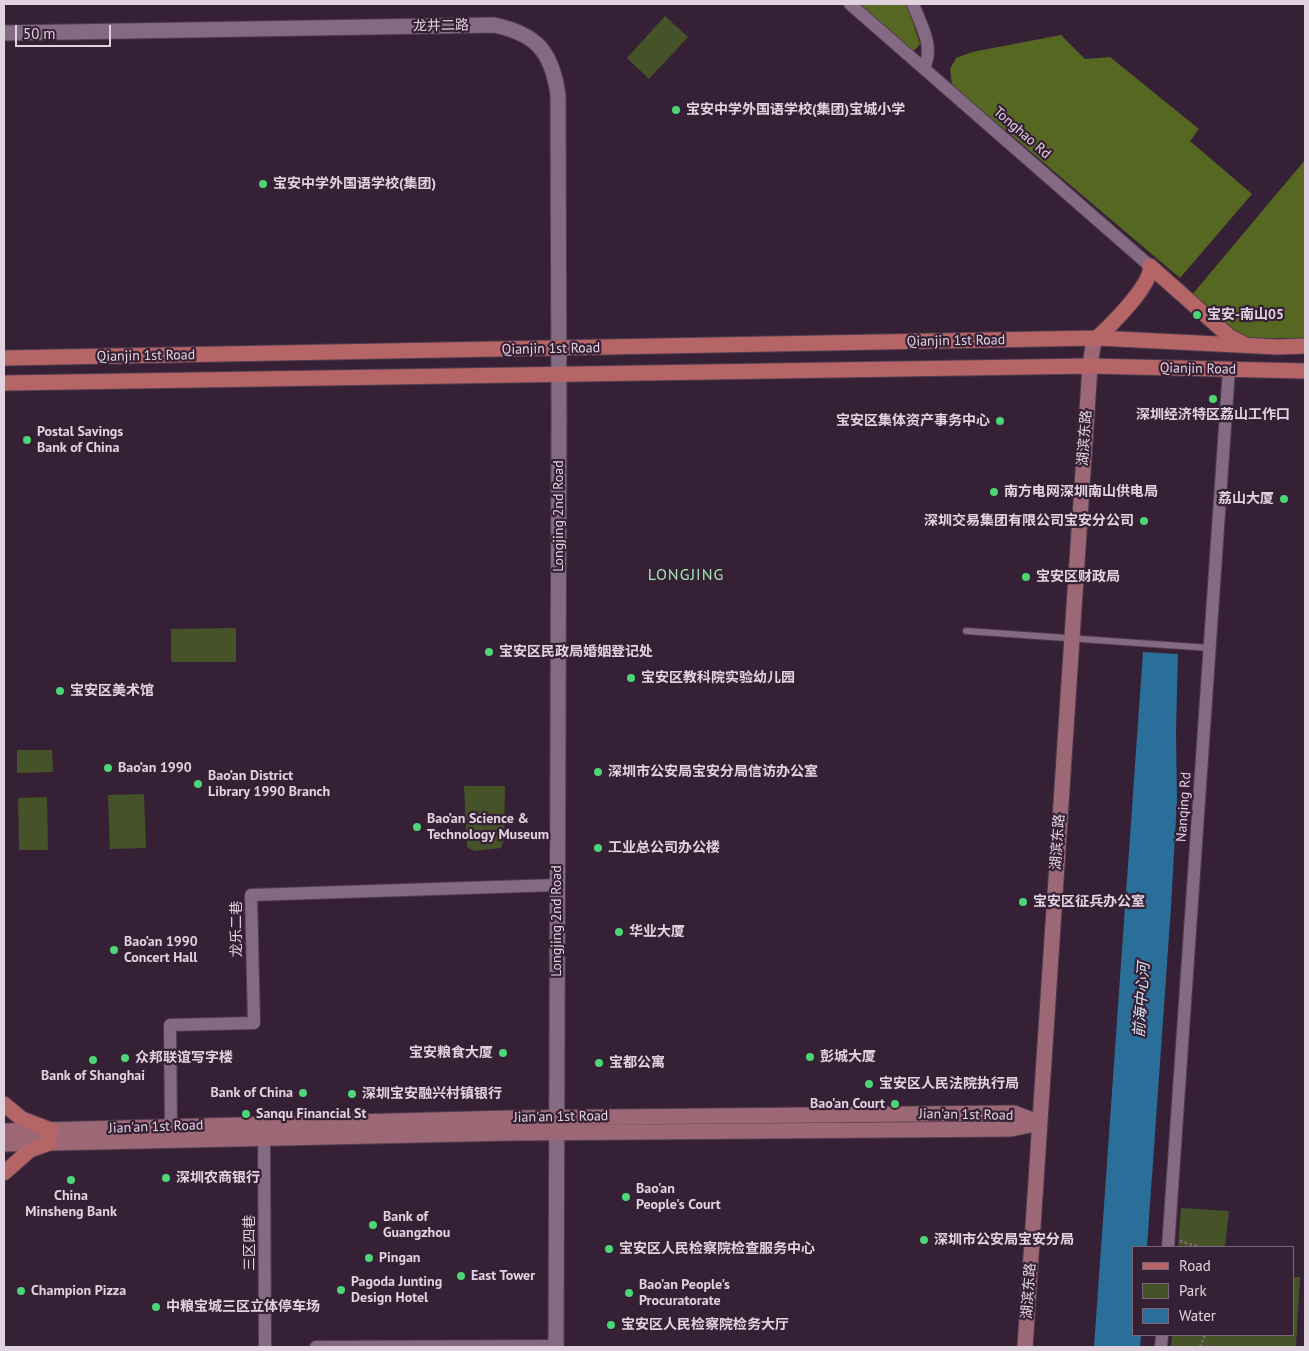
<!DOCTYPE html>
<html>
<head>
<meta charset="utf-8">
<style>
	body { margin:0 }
	#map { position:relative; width:1309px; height:1351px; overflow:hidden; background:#362035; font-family:"PT Sans",sans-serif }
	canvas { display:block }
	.frame { position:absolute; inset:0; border:5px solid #e0d2df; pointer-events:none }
	.legend { position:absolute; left:1132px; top:1246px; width:162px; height:90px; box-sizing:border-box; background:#362035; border:1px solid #7a6779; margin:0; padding:6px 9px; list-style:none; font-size:15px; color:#e0d2df }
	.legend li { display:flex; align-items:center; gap:10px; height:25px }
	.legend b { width:25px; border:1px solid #7a6779 }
	.scale { position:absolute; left:15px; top:25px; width:96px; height:22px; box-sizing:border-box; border:2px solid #e0d2df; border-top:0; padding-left:6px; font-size:15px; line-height:18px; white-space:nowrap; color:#e0d2df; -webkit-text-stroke:4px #362035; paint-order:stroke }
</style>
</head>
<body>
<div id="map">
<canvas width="1309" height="1351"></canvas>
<div class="frame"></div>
<ul class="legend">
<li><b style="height:6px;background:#b66566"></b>Road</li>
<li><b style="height:14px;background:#465227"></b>Park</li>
<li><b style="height:14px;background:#296f99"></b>Water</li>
</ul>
<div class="scale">50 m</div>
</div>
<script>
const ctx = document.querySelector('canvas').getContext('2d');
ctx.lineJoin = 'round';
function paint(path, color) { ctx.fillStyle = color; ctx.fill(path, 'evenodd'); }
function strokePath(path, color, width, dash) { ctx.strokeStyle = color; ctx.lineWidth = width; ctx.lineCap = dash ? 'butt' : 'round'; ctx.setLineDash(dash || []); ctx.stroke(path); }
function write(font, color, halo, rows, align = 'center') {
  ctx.font = font + ' "PT Sans","Noto Sans SC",sans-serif'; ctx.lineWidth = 4.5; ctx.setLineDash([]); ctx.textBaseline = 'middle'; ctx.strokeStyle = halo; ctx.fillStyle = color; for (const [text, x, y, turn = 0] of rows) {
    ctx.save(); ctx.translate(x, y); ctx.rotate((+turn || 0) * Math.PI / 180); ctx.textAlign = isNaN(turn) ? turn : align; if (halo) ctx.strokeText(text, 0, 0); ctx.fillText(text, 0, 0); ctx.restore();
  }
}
paint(new Path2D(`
	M665 16 688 37 649 79 627 58Z
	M236 628V662H171V629Z
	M17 750H52L53 772 17 773Z
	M464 786H505L504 839 501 848 475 851 467 847Z
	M144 794 146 848 110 849 108 795Z
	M47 797 48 850H19L18 798Z
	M1181 1208 1229 1211 1225 1247H1178Z
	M1293 1277H1300L1296 1347H1171L1172 1335H1293Z`), '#465227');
paint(new Path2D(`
	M857 4H907L920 44 913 52Z
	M1061 35 1085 59 1110 57 1199 129 1190 141 1252 194 1180 278 952 85 950 69 956 58 972 52Z
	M1305 160V338H1247L1237 335 1191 296Z`), '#566722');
paint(new Path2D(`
	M1143 652 1178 654 1176 732 1177 800 1171 907 1147 1247H1133V1335H1141L1140 1347H1094Z`), '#296f99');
const service = new Path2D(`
	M966 631 1210 648`);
const minor = new Path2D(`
	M850 4 1150 266
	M913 4C920 23 935 47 924 67
	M171 1127 170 1025 254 1023 251 895 557 885
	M264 1138 265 1347
	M1168 1247 1229 369
	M316 1347 556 1346
	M1161 1347 1162 1335`);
const tertiary = new Path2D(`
	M4 33 494 25C537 34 552 52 558 95L559 417 556 1347`);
const secondary = new Path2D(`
	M4 1131 511 1118 1014 1113 1040 1123
	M4 1144 511 1133 1011 1129 1040 1123
	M1025 1347 1090 366 1093 346 1097 338`);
const primary = new Path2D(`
	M1150 266 1230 337 1242 343
	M1097 338C1110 326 1154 283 1150 266
	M4 358 1097 338 1278 347 1305 346
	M4 383 1090 366 1305 371
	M4 1104 22 1119 51 1130
	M4 1173 30 1150 50 1143`);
strokePath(service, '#503d4f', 8);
strokePath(minor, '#503d4f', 14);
strokePath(tertiary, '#503d4f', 17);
strokePath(secondary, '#503d4f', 17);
strokePath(primary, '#503d4f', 17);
strokePath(new Path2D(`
	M1180 1241 1200 1247
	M1200 1347 1205 1335`), '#7f6c7e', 2.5, [2.5, 2.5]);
strokePath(service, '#846a83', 6);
strokePath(minor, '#846a83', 12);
strokePath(tertiary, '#846a83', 15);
strokePath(secondary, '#9d6875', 15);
strokePath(primary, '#b66566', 15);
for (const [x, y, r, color] of [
	[676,110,5,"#4cd676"],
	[263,184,5,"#4cd676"],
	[1197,315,5,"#4cd676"],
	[1213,399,5,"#4cd676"],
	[1000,421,5,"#4cd676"],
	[27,440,5,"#4cd676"],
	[994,492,5,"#4cd676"],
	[1284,499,5,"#4cd676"],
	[1144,521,5,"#4cd676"],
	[1026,577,5,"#4cd676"],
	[489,652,5,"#4cd676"],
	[631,678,5,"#4cd676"],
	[60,691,5,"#4cd676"],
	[108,768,5,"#4cd676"],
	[598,772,5,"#4cd676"],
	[198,784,5,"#4cd676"],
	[417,827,5,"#4cd676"],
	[598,848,5,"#4cd676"],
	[1023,902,5,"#4cd676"],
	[619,932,5,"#4cd676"],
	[114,950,5,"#4cd676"],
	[503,1053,5,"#4cd676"],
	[810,1057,5,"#4cd676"],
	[125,1058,5,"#4cd676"],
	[93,1060,5,"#4cd676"],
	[599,1063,5,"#4cd676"],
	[869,1084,5,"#4cd676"],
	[303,1093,5,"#4cd676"],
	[352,1094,5,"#4cd676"],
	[895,1104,5,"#4cd676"],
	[246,1114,5,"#4cd676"],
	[166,1178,5,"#4cd676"],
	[71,1180,5,"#4cd676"],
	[626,1197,5,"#4cd676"],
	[373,1225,5,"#4cd676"],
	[924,1240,5,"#4cd676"],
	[609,1249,5,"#4cd676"],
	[369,1258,5,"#4cd676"],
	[461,1276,5,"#4cd676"],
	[341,1290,5,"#4cd676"],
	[21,1291,5,"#4cd676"],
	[629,1293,5,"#4cd676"],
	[156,1307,5,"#4cd676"],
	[611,1325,5,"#4cd676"]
]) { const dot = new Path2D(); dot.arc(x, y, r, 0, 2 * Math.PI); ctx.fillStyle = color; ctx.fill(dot); strokePath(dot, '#362035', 2); }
write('14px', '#e0d2df', '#362035', [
	["龙井二路",441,26,-1],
	["Tonghao Rd",1022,133,41],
	["Qianjin 1st Road",956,341,-1],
	["Qianjin 1st Road",551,349,-1],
	["Qianjin 1st Road",146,356,-1],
	["Qianjin Road",1198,369,1],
	["湖滨东路",1085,438,-86],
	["Longjing 2nd Road",559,516,-90],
	["Nanqing Rd",1184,807,-86],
	["湖滨东路",1058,842,-86],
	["Longjing 2nd Road",557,921,-90],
	["龙乐二巷",237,929,-90],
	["Jian'an 1st Road",966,1115,1],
	["Jian'an 1st Road",561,1117,-1],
	["Jian'an 1st Road",156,1127,-2],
	["三区四巷",250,1243,-90],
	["湖滨东路",1029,1291,-86]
]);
write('bold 14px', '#e0d2df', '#362035', [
	["宝安中学外国语学校(集团)宝城小学",686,110],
	["宝安中学外国语学校(集团)",273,184],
	["宝安-南山05",1207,315],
	["深圳经济特区荔山工作口",1213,415,"center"],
	["宝安区集体资产事务中心",990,421,"right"],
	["Postal Savings",37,432],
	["Bank of China",37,448],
	["南方电网深圳南山供电局",1004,492],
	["荔山大厦",1274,499,"right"],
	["深圳交易集团有限公司宝安分公司",1134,521,"right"],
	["宝安区财政局",1036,577],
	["宝安区民政局婚姻登记处",499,652],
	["宝安区教科院实验幼儿园",641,678],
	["宝安区美术馆",70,691],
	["Bao’an 1990",118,768],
	["深圳市公安局宝安分局信访办公室",608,772],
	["Bao’an District",208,776],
	["Library 1990 Branch",208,792],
	["Bao’an Science &",427,819],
	["Technology Museum",427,835],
	["工业总公司办公楼",608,848],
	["宝安区征兵办公室",1033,902],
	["华业大厦",629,932],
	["Bao’an 1990",124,942],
	["Concert Hall",124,958],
	["宝安粮食大厦",493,1053,"right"],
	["彭城大厦",820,1057],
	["众邦联谊写字楼",135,1058],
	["宝都公寓",609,1063],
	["Bank of Shanghai",93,1076,"center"],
	["宝安区人民法院执行局",879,1084],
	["Bank of China",293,1093,"right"],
	["深圳宝安融兴村镇银行",362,1094],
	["Bao'an Court",885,1104,"right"],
	["Sanqu Financial St",256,1114],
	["深圳农商银行",176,1178],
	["Bao'an",636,1189],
	["People's Court",636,1205],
	["China",71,1196,"center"],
	["Minsheng Bank",71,1212,"center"],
	["Bank of",383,1217],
	["Guangzhou",383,1233],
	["深圳市公安局宝安分局",934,1240],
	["宝安区人民检察院检查服务中心",619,1249],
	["Pingan",379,1258],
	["East Tower",471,1276],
	["Pagoda Junting",351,1282],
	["Design Hotel",351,1298],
	["Bao'an People's",639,1285],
	["Procuratorate",639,1301],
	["Champion Pizza",31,1291],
	["中粮宝城三区立体停车场",166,1307],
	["宝安区人民检察院检务大厅",621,1325]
], 'left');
write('italic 15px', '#d6e7f4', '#362035', [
	["前海中心河",1142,1000,-86]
]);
ctx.letterSpacing = '1px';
write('16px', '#a4e7b1', '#362035', [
	["LONGJING",686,575]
]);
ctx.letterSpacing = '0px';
</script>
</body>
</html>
